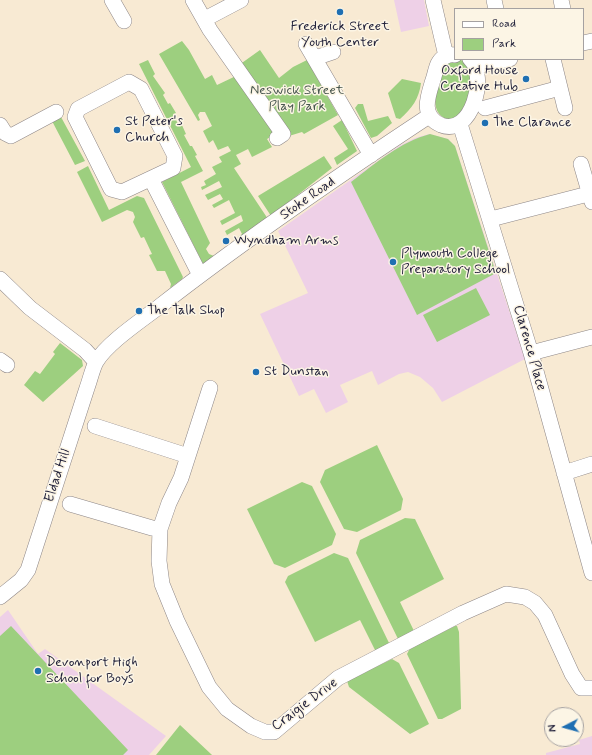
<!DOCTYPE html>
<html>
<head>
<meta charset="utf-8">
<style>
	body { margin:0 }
	#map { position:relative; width:592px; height:755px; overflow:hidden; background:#f8ead3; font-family:Mynerve,sans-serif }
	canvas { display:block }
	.legend { position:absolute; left:454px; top:8px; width:130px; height:52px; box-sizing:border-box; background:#fcf5e5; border:1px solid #a5a1a1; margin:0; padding:5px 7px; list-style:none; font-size:12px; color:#22223b }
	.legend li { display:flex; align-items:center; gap:8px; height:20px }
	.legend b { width:20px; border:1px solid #a5a1a1 }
	.north { position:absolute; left:544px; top:707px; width:40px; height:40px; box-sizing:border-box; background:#fcf5e5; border:1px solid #a5a1a1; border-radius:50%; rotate:264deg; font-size:11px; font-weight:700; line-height:16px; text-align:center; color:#22223b }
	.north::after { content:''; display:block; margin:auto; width:14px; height:18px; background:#1f6fb2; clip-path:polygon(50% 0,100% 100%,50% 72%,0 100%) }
</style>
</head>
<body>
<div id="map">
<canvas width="592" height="755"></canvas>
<ul class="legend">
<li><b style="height:5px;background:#fff"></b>Road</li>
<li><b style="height:11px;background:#9dcf7f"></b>Park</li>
</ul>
<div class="north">N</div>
</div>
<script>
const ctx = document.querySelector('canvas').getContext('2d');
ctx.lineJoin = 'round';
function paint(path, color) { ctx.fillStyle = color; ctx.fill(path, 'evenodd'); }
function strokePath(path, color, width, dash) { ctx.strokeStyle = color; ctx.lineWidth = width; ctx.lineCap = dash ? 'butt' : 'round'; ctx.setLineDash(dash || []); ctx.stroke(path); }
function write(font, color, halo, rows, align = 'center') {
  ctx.font = font + ' Mynerve,sans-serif'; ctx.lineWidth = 3; ctx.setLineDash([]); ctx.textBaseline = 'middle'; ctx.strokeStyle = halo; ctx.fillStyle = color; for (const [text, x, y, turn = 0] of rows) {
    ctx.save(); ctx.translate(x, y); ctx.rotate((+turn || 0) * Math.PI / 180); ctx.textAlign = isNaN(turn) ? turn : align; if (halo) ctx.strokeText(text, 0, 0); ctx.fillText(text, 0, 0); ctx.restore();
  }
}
paint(new Path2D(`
	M394 0H424L429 26 401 32Z
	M429 134 448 139 455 146 525 359 442 402 433 388 420 377 408 372 399 374 378 385 372 371 340 385 348 402 326 413 314 389 299 396 260 314 308 293 278 231 399 146 415 138Z
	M8 610 38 654 45 649 166 736 149 755H0V617Z
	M592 736V755H546V753L580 744 579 740Z`), '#eed0e7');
paint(new Path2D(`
	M182 41 189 50 205 79 212 75 217 85 238 75 278 133 267 139 272 147 252 157 248 149 236 155 241 164 234 168 268 219 240 240 238 237 242 234 239 228 227 235 225 231 243 221 241 215 222 225 220 221 235 213 229 200 214 208 212 205 223 199 220 194 208 200 205 195 222 187 219 181 202 190 201 187 206 185 204 181 216 174 212 167 222 162 219 157 231 151 228 146 218 150 213 140 209 143 203 131 212 126 205 112H200L198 115 200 120 198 121 159 54Z
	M260 50 279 78 293 67 307 60 338 115 304 134 302 132 289 136 239 65Z
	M459 59 463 61 474 76 463 114 449 120C425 112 439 85 444 67L447 64Z
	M148 60 155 74 153 76 165 93 163 95 168 104 170 103 176 113 173 114 178 124 181 123 186 134 184 135 190 146H192L197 155 195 156 203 171 181 182 210 243 206 249 209 254 214 256 203 264 162 182 191 167 139 64Z
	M402 79 421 83C419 99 412 108 400 119L396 118 388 93Z
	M358 104H363L368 121 388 116 392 123 377 136 371 138 355 108Z
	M61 117 85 161 75 165 52 121Z
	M342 120 357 151 337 165 334 158 348 149 333 126Z
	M430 134 448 139 455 146 496 273 417 315 351 182C376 163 400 142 430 134Z
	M324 156 332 168 271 216 258 196Z
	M88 166 109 210 137 196 144 198 183 277 182 279 170 288 171 284 165 271H157L149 255 152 254 144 237 141 238 133 222 135 217 133 212 127 210 102 222 77 172Z
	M476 288 490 315 437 342 423 315Z
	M60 343 82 360 83 366 43 402 24 385 35 371 40 374 55 354 53 352Z
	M377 445 403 499 401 510 357 532 344 529 320 482 325 470Z
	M302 482 312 486 336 534 332 545 285 568 274 564 247 509Z
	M405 518 415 519 444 579 400 602 415 633 399 641 356 553 360 540Z
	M334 553 348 558 390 645 376 652 360 620 315 642 285 582 288 576Z
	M11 626 128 750 123 755H0V636Z
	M455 626H457L459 632 461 707V709L442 719H438L407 654 410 648Z
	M392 659 399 663 429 724 410 734 349 687 347 681Z
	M180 725 211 754 212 755H156Z`), '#9dcf7f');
const minor = new Path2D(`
	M112 0 124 21
	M193 0 210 30 283 134 277 138
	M433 0 446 56
	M494 0 496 9
	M561 0 563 9
	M205 19 241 0
	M583 43 592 41
	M306 44 371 155
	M455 55C449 54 442 57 439 62 436 66 435 75 433 80 428 96 420 116 441 125 472 137 488 75 470 59
	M315 58 333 52
	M553 59 565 108
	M477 66 510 59
	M129 82 141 89 175 156 173 168 122 192 111 189 75 117 78 109Z
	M485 108 560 88
	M460 124 531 353 592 573
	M0 125 5 133 11 136 56 112
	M581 164 592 202
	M151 179 200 275
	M491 219 592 193
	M0 279 30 308 85 350 96 362
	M531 353 592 337
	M0 360 7 365
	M210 388 181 478 169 503 160 529 159 561 162 584 177 621 209 687 227 709 251 726 265 732H274L338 678 463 613 506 594 525 597 535 603 545 615 572 674 581 688H592
	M95 426 188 456
	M564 473 592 464
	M70 504 152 528 160 529
	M0 597 21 580 28 570 87 388C90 380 92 370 96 362 107 343 142 320 160 306 246 239 338 176 429 116`);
strokePath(minor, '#8d8687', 16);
strokePath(minor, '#fff', 15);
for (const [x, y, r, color] of [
	[340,12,4,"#1f6fb2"],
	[526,79,4,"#1f6fb2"],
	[485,123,4,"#1f6fb2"],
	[117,130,4,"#1f6fb2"],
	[226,241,4,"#1f6fb2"],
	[393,262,4,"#1f6fb2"],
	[139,311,4,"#1f6fb2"],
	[256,372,4,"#1f6fb2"],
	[38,671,4,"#1f6fb2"]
]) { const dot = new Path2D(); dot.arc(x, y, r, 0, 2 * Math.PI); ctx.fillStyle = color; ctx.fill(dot); strokePath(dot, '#fcf5e5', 1.5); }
write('14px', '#22223b', '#fcf5e5', [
	["Frederick Street",340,27,"center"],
	["Youth Center",340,43,"center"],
	["Oxford House",518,71,"right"],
	["Creative Hub",518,87,"right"],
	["St Peter's",125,122],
	["Church",125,138],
	["The Clarance",493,123],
	["Wyndham Arms",234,241],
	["Plymouth College",401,254],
	["Preparatory School",401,270],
	["The Talk Shop",147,311],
	["St Dunstan",264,372],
	["Devonport High",46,663],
	["School for Boys",46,679]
], 'left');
write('14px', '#47564f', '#fcf5e5', [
	["Neswick Street",297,91],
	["Play Park",297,107]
]);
write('14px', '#22223b', '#fcf5e5', [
	["Stoke Road",308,199,-35],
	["Clarence Place",529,348,74],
	["Eldad Hill",58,476,-72],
	["Craigie Drive",305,705,-37]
]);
</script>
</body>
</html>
